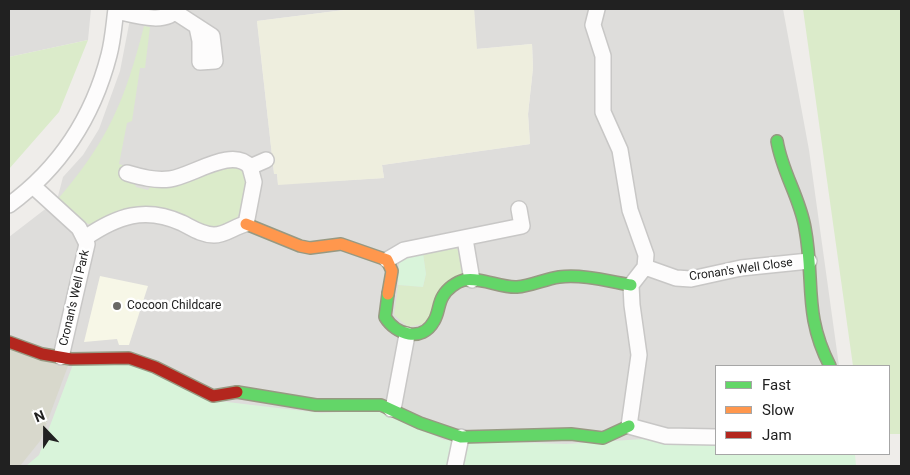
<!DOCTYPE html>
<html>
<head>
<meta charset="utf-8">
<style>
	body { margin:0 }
	#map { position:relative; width:910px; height:475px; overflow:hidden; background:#efedea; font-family:Roboto,sans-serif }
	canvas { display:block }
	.frame { position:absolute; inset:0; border:10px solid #212121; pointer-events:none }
	.legend { position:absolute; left:715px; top:365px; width:175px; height:90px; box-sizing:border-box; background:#fff; border:1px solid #a6a6a6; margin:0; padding:6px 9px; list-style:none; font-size:15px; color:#212121 }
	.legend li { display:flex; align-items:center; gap:10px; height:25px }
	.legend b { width:25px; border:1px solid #a6a6a6 }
	.north { position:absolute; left:20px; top:405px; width:50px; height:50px; -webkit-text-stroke:4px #fff; paint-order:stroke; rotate:338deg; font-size:14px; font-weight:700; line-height:20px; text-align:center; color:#212121 }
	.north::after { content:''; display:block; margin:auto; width:18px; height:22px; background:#212121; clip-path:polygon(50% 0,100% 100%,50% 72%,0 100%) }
</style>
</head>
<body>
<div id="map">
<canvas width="910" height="475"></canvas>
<div class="frame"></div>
<ul class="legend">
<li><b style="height:6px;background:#63d668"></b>Fast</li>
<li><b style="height:6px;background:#ff974d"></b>Slow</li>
<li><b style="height:6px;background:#b3261e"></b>Jam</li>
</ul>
<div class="north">N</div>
</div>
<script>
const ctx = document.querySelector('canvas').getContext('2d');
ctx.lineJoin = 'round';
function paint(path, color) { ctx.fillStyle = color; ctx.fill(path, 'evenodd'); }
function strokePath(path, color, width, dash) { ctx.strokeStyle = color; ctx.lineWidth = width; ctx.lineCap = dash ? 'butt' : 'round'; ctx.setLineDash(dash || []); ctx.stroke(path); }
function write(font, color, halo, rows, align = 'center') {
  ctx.font = font + ' Roboto,sans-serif'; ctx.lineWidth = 5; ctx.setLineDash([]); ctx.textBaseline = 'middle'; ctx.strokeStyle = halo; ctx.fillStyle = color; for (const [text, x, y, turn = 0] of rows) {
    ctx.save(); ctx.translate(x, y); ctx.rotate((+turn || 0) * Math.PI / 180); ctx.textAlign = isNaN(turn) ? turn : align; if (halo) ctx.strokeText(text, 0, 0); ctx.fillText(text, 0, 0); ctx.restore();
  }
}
paint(new Path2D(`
	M9 9H91L88 40 9 57Z
	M132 9H352L257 21 274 173H277L278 184 384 178 382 165 530 144 528 114 533 68 532 44 476 49 474 9H783L809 150 839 366H716V454L133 466H9V237L57 200 63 177 83 155 99 129 120 71Z`), '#dedddb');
paint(new Path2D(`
	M100 276 148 286 129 345H119L117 339 84 342Z`), '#f7f7e7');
paint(new Path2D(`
	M9 348 68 366 40 441 20 466H9Z`), '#d8d8cc');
paint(new Path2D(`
	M352 9H474L477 49 532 44 533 68 528 114 530 144 382 165 384 178 278 185 277 174H274L257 21Z`), '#eeeede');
paint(new Path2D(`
	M803 9H901V434H889V366H853Z
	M144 26 150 27 145 68H140L132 121 127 123 119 164 128 167 136 187 148 190 151 186 224 166 239 165 248 175C245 201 241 238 204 226 187 220 175 210 157 208 133 204 112 214 91 225L84 222 57 200C108 141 125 101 144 26Z
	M88 40 59 112 9 169V57Z
	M455 248 461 251 466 269 423 324 408 327 394 315 398 285 423 287 426 274 423 253Z`), '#dbebca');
paint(new Path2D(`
	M423 253 426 274 423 287 398 285 399 262 402 259Z
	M75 359 135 363 210 400 321 413 381 410 444 440 566 444 643 439 716 443V454H855L856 466H26L39 455Z`), '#d9f4da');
const street = new Path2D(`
	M597 9 593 25 603 56V112L620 150 630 210 646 255 645 267 631 285 632 305 639 355 629 426 666 436 716 437
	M116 11C131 14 167 26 176 9
	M175 12 212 36 215 61 200 62V41L197 27
	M127 173C141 177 155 181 170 179 192 176 233 146 250 167L266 160
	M33 186 79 228 87 244 61 357
	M9 205C61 167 93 117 109 55 113 40 114 24 116 9
	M85 238C117 216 145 206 182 223 192 228 202 235 214 235 226 235 235 226 246 224L254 182 250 167
	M465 239 472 280
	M387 260 404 250 522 226 519 209
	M645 267 676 278 691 279 741 268 809 261
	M391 409 394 404 407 335
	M455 466 461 437`);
const fast = new Path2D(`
	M777 141C782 172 800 198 805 228 815 281 803 314 830 366
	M388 294 385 317C396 335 422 343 434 321 439 313 438 304 443 296 447 289 456 282 464 280 481 277 501 288 517 287 531 286 545 279 559 277 582 274 608 281 631 285
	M237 392 316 405H381L420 423 461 437 571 434 603 438 629 426`);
const slow = new Path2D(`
	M246 224 300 246 310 248 341 244 387 260 392 271 388 294`);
const jam = new Path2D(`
	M9 342 42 354 71 359 129 358 155 367 213 396 237 392`);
strokePath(street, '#c8c7c6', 18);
strokePath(fast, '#979982', 14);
strokePath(slow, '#979982', 14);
strokePath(jam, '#979982', 14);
strokePath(street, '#fdfcfc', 15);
strokePath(fast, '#63d668', 11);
strokePath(slow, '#ff974d', 11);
strokePath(jam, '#b3261e', 11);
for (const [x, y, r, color] of [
	[117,306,5,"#696867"]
]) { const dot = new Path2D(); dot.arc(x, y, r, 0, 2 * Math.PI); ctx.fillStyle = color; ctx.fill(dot); strokePath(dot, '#fff', 2); }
write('12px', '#212121', '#fff', [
	["Cronan's Well Close",741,270,-8],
	["Cronan's Well Park",75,298,-77]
]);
write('12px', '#212121', '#fff', [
	["Cocoon Childcare",127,306]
], 'left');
</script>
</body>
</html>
